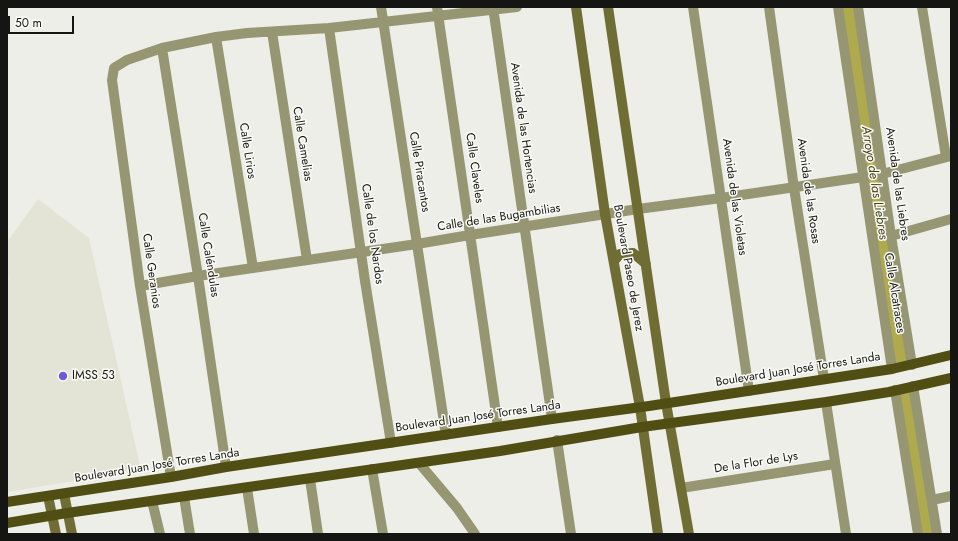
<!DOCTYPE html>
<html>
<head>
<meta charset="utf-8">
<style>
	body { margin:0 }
	#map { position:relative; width:958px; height:541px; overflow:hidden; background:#eeeee9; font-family:Jost,sans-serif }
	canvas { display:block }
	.frame { position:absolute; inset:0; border:8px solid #151513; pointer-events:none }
	.scale { position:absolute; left:8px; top:16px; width:66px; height:18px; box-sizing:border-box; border:2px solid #151513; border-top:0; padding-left:5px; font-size:12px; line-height:14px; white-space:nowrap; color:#151513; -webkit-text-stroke:3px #fbfbf6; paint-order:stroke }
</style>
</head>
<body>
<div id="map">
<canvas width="958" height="541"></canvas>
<div class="frame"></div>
<div class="scale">50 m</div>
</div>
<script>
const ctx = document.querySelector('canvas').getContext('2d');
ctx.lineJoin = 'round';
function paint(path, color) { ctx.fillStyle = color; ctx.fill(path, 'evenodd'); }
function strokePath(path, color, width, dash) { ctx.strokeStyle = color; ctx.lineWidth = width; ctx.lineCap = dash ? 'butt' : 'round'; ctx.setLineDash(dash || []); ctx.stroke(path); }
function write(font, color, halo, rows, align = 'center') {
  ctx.font = font + ' Jost,sans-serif'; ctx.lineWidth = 3; ctx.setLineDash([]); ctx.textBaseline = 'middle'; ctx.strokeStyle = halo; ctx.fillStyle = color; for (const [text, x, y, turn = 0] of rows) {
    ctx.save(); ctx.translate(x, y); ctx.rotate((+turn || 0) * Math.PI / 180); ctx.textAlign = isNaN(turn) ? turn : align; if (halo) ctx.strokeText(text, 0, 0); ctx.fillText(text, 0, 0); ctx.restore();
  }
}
paint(new Path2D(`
	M38 199 89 238 141 470 7 492V282L9 278 7 277V242Z`), '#e3e3d6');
strokePath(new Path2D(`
	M847 7 901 358
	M907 397 928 534`), '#afaa4e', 16);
strokePath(new Path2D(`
	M381 7 446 435
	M437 7 498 427
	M493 7 552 419
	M693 7 749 391
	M769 7 794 188 824 379
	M838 7 892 369
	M858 7 891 236 912 365
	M922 7 946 157
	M329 28 365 281 391 443
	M272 32 307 260
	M216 37 253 268
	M162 48 198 276 226 467
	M882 174 951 156
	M891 236 951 219
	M140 286 198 276 417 244 470 235 638 209 721 198 863 177
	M913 386 937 534
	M895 390 918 534
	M826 402 846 534
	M557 440 571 534
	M419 463 457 508 475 534
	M372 469 383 534
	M171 477 140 286 112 80 114 68 127 60 162 48 216 37 247 33 329 28 517 7
	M310 479 318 534
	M247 488 254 534
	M681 488 835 464
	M184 497 190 534
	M932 500 951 496
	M152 501 160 534`), '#979672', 10);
strokePath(new Path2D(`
	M576 7 605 214 640 407 658 534
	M608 7 666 403 689 534
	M614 261 620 254 633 253 646 264
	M64 494 72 534
	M48 496 56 534`), '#6f6c34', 10);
strokePath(new Path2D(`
	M7 502 171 477 226 467 552 419 649 406 892 369 951 355
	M7 523 67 513 500 451 642 427 826 402 889 392 951 378`), '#514e13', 10);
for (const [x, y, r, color] of [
	[63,376,5,"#6d5ad4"]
]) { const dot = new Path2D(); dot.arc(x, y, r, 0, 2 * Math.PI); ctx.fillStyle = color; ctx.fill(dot); strokePath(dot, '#fbfbf6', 1.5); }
write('12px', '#151513', '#fbfbf6', [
	["Avenida de las Hortencias",523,128,82],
	["Calle Camelias",302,144,81],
	["Calle Lirios",247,151,81],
	["Calle Claveles",474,168,82],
	["Calle Piracantos",419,172,81],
	["Avenida de las Liebres",897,184,82],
	["Avenida de las Rosas",808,191,82],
	["Avenida de las Violetas",734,197,82],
	["Calle de las Bugambilias",499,218,-9],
	["Calle de los Nardos",372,234,82],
	["Calle Caléndulas",208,255,81],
	["Boulevard Paseo de Jerez",628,268,80],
	["Calle Geranios",151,271,82],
	["Calle Alcatraces",894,293,81],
	["Boulevard Juan José Torres Landa",798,370,-9],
	["Boulevard Juan José Torres Landa",478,417,-8],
	["De la Flor de Lys",756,463,-9],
	["Boulevard Juan José Torres Landa",157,466,-9]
]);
write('12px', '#151513', '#fbfbf6', [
	["IMSS 53",72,376]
], 'left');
write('italic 13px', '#45431c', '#fbfbf6', [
	["Arroyo de las Liebres",874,183,81]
]);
</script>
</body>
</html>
